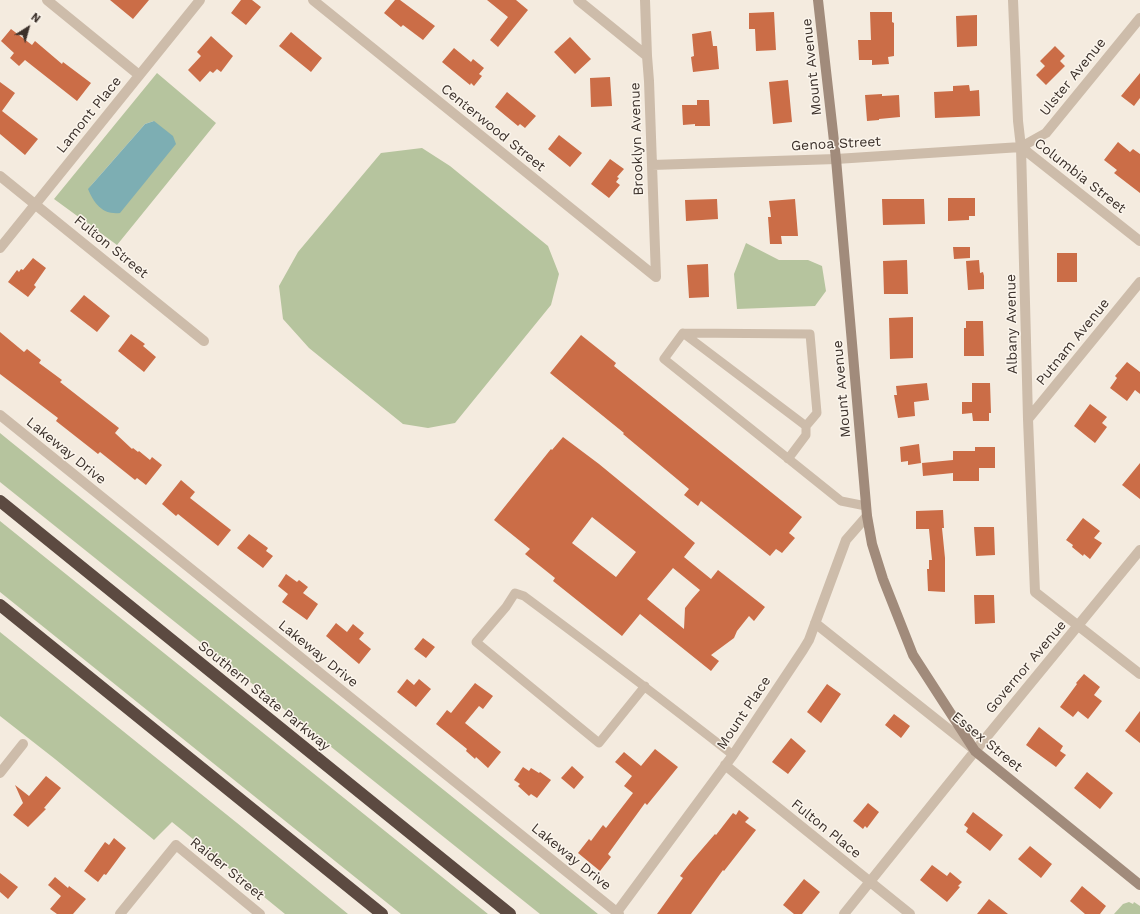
<!DOCTYPE html>
<html>
<head>
<meta charset="utf-8">
<style>
	body { margin:0 }
	#map { position:relative; width:1140px; height:914px; overflow:hidden; background:#f4ebdf; font-family:"Work Sans",sans-serif }
	canvas { display:block }
	.north { position:absolute; left:8px; top:8px; width:40px; height:40px; -webkit-text-stroke:3px #fbf5ec; paint-order:stroke; rotate:37deg; font-size:11px; font-weight:700; line-height:16px; text-align:center; color:#3b302a }
	.north::after { content:''; display:block; margin:auto; width:14px; height:18px; background:#3b302a; clip-path:polygon(50% 0,100% 100%,50% 72%,0 100%) }
</style>
</head>
<body>
<div id="map">
<canvas width="1140" height="914"></canvas>
<div class="north">N</div>
</div>
<script>
const ctx = document.querySelector('canvas').getContext('2d');
ctx.lineJoin = 'round';
function paint(path, color) { ctx.fillStyle = color; ctx.fill(path, 'evenodd'); }
function strokePath(path, color, width, dash) { ctx.strokeStyle = color; ctx.lineWidth = width; ctx.lineCap = dash ? 'butt' : 'round'; ctx.setLineDash(dash || []); ctx.stroke(path); }
function write(font, color, halo, rows, align = 'center') {
  ctx.font = font + ' "Work Sans",sans-serif'; ctx.lineWidth = 3; ctx.setLineDash([]); ctx.textBaseline = 'middle'; ctx.strokeStyle = halo; ctx.fillStyle = color; for (const [text, x, y, turn = 0] of rows) {
    ctx.save(); ctx.translate(x, y); ctx.rotate((+turn || 0) * Math.PI / 180); ctx.textAlign = isNaN(turn) ? turn : align; if (halo) ctx.strokeText(text, 0, 0); ctx.fillText(text, 0, 0); ctx.restore();
  }
}
paint(new Path2D(`
	M157 73 216 123 117 245 54 199ZM154 121 88 189 145 124Z
	M422 148 450 166 548 246 559 274 551 305 455 423 428 428 403 424 309 348 283 319 279 286 298 252 381 153Z
	M746 243 779 260H808L822 266 826 291 815 306 737 309 734 274Z
	M0 433 11 442 598 914H540L0 482Z
	M0 521 488 914H401L0 592Z
	M0 632 242 827 348 914H285L172 822 154 840 55 759 0 716Z
	M1129 902 1133 904 1134 902 1140 906V914H1114L1123 904Z`), '#b6c49e');
paint(new Path2D(`
	M154 121 173 136 176 144 120 213C103 215 94 204 88 189L145 124Z`), '#7daeb3');
paint(new Path2D(`
	M110 0H149L133 19Z
	M241 0H252L261 7 246 25 231 13Z
	M395 0H400L435 26 423 40 403 25 401 27 384 13Z
	M487 0H516L528 10 498 47 490 40 508 17Z
	M774 12 776 50 756 51 755 29H749V13Z
	M870 12H892V22L894 23V56L888 57 889 64 872 65V60H859L858 40H871Z
	M977 15V46L957 47 956 16Z
	M11 29 32 45 35 41 62 64 63 62 91 83 77 101 25 60 19 66 10 58 14 53 1 41Z
	M711 31 713 46H717L719 69 693 72 691 57 694 56 692 34Z
	M291 32 322 58 311 72 279 46Z
	M211 36 233 56 221 72 217 69 213 73 210 71 200 82 188 70 201 56 197 52Z
	M570 37 591 59 575 74 554 52Z
	M1055 46 1065 56 1060 61 1065 66 1046 85 1036 75 1045 66 1040 61Z
	M454 48 471 62 473 59 484 68 479 74 482 76 474 86 471 83 470 85 442 62Z
	M1140 73V98L1134 106 1121 96Z
	M610 77 612 106 591 107 590 78Z
	M788 80 792 122 773 124 769 82Z
	M0 82 15 93 2 111 38 139 25 155 0 134Z
	M969 85 970 91 979 90 980 116 935 118 934 92 953 91V86Z
	M507 92 536 116 525 128 520 124 518 126 495 107Z
	M882 94V96L899 95 900 117 879 119V120L867 121 865 95Z
	M697 100H709L710 126H695V124L683 125 682 105H697Z
	M559 135 582 153 570 167 548 149Z
	M1118 142 1130 152 1133 149 1140 154V193L1114 173 1117 170 1104 160Z
	M610 159 624 169 617 177 619 178 616 182 620 185 609 198 591 184Z
	M948 198H975V216H969V220L948 221Z
	M717 199 718 219 686 221 685 200Z
	M795 199 798 236H781L782 244H770L768 217H771L769 201Z
	M882 199H924L925 224 883 225Z
	M953 247H970V258L954 259Z
	M1057 253H1077V282H1057Z
	M33 258 46 268 34 285 36 287 28 297 8 282 17 270 19 272 21 269 23 270Z
	M907 260 908 294H884L883 261Z
	M979 260 980 273 983 272 984 276V289L968 290 966 261Z
	M708 264 709 297 689 298 687 265Z
	M84 295 110 316 97 332 70 311Z
	M913 317V358L890 359 889 318Z
	M966 321H983L984 356H964V328H966Z
	M0 332 24 352 27 349 41 360 39 363 62 380 60 382 119 428 115 433 132 449 133 448 138 452 139 451 150 460 152 457 162 465 146 485 137 478 135 480 100 452 98 454 56 421 58 418 0 374Z
	M131 334 145 344 143 346 156 357 144 372 118 351Z
	M581 335 616 363 614 366 802 517 789 533 795 538 782 553 776 549 770 556 701 501 698 506 684 495 689 489 623 434 624 433 550 373Z
	M1127 362 1140 372V394L1135 390 1127 401 1110 388 1117 378 1115 376Z
	M927 383 929 400 914 402 915 416 898 418 894 395H897L896 386Z
	M972 383H990L991 413H989V421H973L972 413 962 414V402H972Z
	M1090 404 1107 417 1102 423 1107 427 1095 443 1074 426Z
	M563 437 599 464 695 543 684 557 711 579 718 570 765 607 754 621 749 616 737 631 734 638 711 655 719 661 711 671 640 614 622 636 553 581 555 578 525 554 530 549 494 520 551 449 552 450ZM592 517 636 552 616 577 572 543ZM673 568 700 590 692 599 685 608 684 629 647 599Z
	M919 444 921 463 908 465V461L901 462 900 447Z
	M975 447H995V468H979V481H953V473L923 476 922 463 953 460V451H975Z
	M1140 463V499L1122 485Z
	M181 480 195 492 190 498 231 530 218 546 178 514 176 516 162 504Z
	M943 510 944 528H942L945 558V592L928 591 927 569H929V560H932L929 529H916V511Z
	M1083 518 1100 531 1094 538 1102 543 1090 559 1084 554 1083 556 1072 547 1073 545 1066 540Z
	M974 527H994L995 555 976 556Z
	M249 534 268 548 266 551 273 556 263 568 237 548Z
	M286 574 297 582 299 580 308 587 303 593 318 604 307 620 282 602 288 594 278 586Z
	M974 595H994L995 623 975 624Z
	M336 623 347 632 353 624 364 633 359 639 371 649 359 664 326 636Z
	M423 638 435 647 426 658 414 649Z
	M1084 674 1100 687 1094 695 1102 701 1088 719 1078 711 1073 717 1060 707 1077 684 1076 683Z
	M407 679 414 685 419 679 431 689 416 707 397 692Z
	M475 683 493 696 483 709 479 706 465 723 501 752 488 768 476 757 475 759 466 751 467 749 436 724 447 710 451 713Z
	M827 684 841 694 821 723 807 712Z
	M1140 711V743L1125 731Z
	M894 714 910 726 901 738 885 725Z
	M1039 727 1063 746 1060 751 1066 755 1056 767 1026 745Z
	M791 738 806 751 788 774 772 762Z
	M655 749 678 767 647 805 645 803 608 854 611 857 600 871 578 853 589 839 591 841 603 825 606 828 633 793 624 786 632 776 615 762 624 752 641 766Z
	M572 766 584 777 574 789 561 778Z
	M523 767 529 771 531 768 539 773 540 772 551 780 537 798 531 794 529 796 518 786 520 784 514 780Z
	M1087 772 1113 793 1100 809 1074 788Z
	M46 776 61 788 44 808 46 809 28 827 13 815 23 803 15 785 29 796Z
	M868 803 879 812 867 828 865 826 863 829 853 821Z
	M739 810 749 818 745 822 756 830 724 871 723 870 691 914H657L683 878 680 876 690 863 715 834 716 835 733 813 736 815Z
	M973 812 1003 835 990 851 966 832 968 828 964 825Z
	M114 838 126 848 106 875 104 874 98 882 84 871 105 842 109 845Z
	M1030 846 1052 864 1041 878 1018 859Z
	M932 865 947 876 950 872 962 882 958 886 960 887 947 902 920 880Z
	M0 873 18 887 8 899 0 892Z
	M55 877 68 888 69 886 86 899 73 914H57L50 909 61 896 48 885Z
	M804 879 820 892 802 914H794L783 905Z
	M1082 886 1106 906 1100 914H1085L1070 901Z
	M989 899 1008 914H977Z`), '#cb6d47');
strokePath(new Path2D(`
	M683 333 810 334 817 413 806 426
	M788 459 806 435V426L683 333 664 359 841 501 866 506
	M645 686 599 743 476 642 506 607 515 593 524 596C594 648 664 701 733 755`), '#cdbcaa', 9);
strokePath(new Path2D(`
	M47 0 139 75
	M313 0 656 277
	M578 0 647 56
	M645 0 647 56 649 81 656 277
	M1013 0 1018 121 1021 147 1028 419 1035 592 1140 674
	M1021 147 1140 241
	M652 165 836 159 1021 147 1046 133 1140 18
	M0 176 204 341
	M0 248 200 0
	M0 415 619 914
	M1028 419 1140 282
	M815 623 971 747
	M725 765 910 914
	M0 773 23 744
	M617 912 733 755 803 650 809 640 846 540 867 516
	M120 914 176 845 260 914
	M844 914 975 751 1140 550`), '#cdbcaa', 10);
strokePath(new Path2D(`
	M818 0 836 159 867 516 872 544 883 579 913 655 975 751 1140 885`), '#a18b7b', 10);
strokePath(new Path2D(`
	M0 501 510 914
	M0 605 382 914`), '#5c4a41', 12);
write('14px', '#3b302a', '#fbf5ec', [
	["Mount Avenue",812,67,-96],
	["Ulster Avenue",1073,77,-51],
	["Lamont Place",89,115,-51],
	["Centerwood Street",493,128,39],
	["Brooklyn Avenue",637,139,-92],
	["Genoa Street",836,144,-3],
	["Columbia Street",1080,176,38],
	["Fulton Street",111,247,39],
	["Albany Avenue",1012,324,-91],
	["Putnam Avenue",1073,342,-51],
	["Mount Avenue",842,389,-95],
	["Lakeway Drive",66,451,39],
	["Lakeway Drive",318,654,39],
	["Governor Avenue",1026,667,-50],
	["Southern State Parkway",264,696,39],
	["Mount Place",744,713,-56],
	["Essex Street",987,742,39],
	["Fulton Place",826,829,39],
	["Lakeway Drive",571,857,39],
	["Raider Street",227,869,39]
]);
</script>
</body>
</html>
